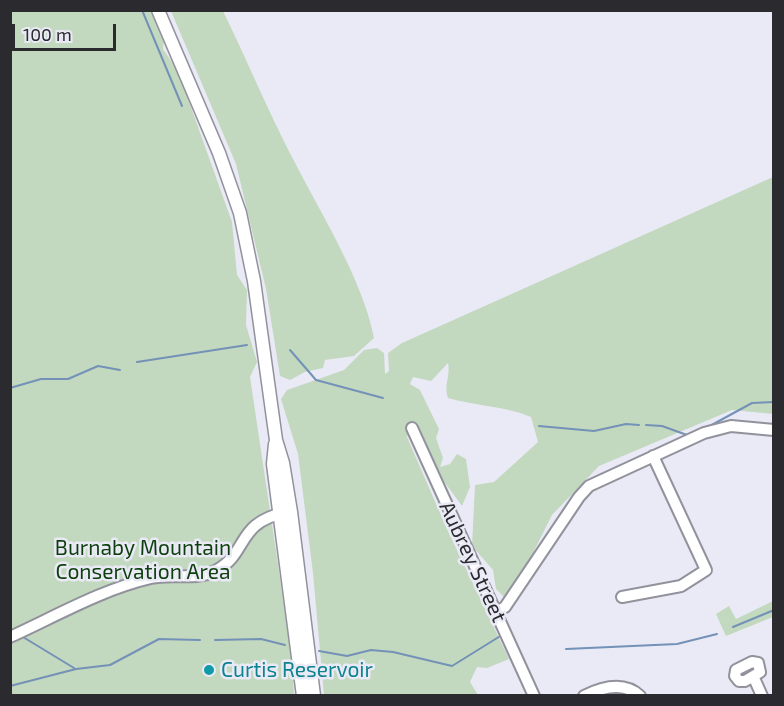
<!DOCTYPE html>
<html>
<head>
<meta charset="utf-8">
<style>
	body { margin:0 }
	#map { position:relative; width:784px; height:706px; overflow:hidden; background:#eaeaf6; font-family:"Exo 2",sans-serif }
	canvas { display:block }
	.frame { position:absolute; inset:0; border:12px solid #2a2a2f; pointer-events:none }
	.scale { position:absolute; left:12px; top:24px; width:104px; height:27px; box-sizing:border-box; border:3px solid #2a2a2f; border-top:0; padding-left:8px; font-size:18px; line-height:21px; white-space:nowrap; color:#2a2a2f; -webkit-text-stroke:4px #eaeaf6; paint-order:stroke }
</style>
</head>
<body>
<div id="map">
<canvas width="784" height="706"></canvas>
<div class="frame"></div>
<div class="scale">100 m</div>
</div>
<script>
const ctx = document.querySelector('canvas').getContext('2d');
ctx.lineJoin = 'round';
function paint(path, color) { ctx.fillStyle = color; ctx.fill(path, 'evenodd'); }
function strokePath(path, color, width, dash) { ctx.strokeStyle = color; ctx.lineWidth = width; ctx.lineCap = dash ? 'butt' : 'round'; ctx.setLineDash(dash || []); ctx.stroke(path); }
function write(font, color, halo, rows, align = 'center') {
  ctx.font = font + ' "Exo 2",sans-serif'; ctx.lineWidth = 5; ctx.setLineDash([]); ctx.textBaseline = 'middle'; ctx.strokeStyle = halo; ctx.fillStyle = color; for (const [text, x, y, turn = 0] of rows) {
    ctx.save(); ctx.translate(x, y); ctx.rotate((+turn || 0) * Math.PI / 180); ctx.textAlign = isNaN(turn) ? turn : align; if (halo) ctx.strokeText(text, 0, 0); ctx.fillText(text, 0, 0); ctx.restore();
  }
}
paint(new Path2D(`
	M10 11H150L164 39 163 49 178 71 232 222 237 275 247 290 246 325 257 362 250 377 292 658 294 695H11Z
	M171 11H223C247 60 268 111 293 159 320 212 363 280 374 338L354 356 325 360 323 368 305 372 290 380 280 376 266 289 236 164Z
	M773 177V414L732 410 599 466 552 515 531 557 504 597 496 589 493 570 472 546 475 485 494 482 538 442 531 417C505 406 476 406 448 398 443 386 451 375 448 363L431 381 413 377 410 384 420 390 439 429 436 438 443 458 440 467 450 464 457 454 466 459 470 487 462 506 440 476 418 424 411 421 407 437 447 529 509 659 487 668 477 667 470 682 478 695H324L313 573 298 454 281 399 287 390 344 370 364 350 377 348 384 353 385 374 389 371 388 353 402 343Z
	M773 601V617L726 636 716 614 729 606 736 619Z`), '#c2d9bf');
strokePath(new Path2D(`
	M142 10 182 106
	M290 350 316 380 383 398
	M137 362 247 345
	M10 388 41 379H68L98 366 120 370
	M646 425 662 426 687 435
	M539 426 594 431 626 424 639 425
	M708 427 752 403 774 402
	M733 627 774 610
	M23 637 74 668
	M215 640 261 639 285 645
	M566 649 677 644 717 634
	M319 651 347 656 371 650 393 652 452 666 502 635
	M10 686 76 669 110 665 159 639 200 640`), '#7491b7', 2);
const minor = new Path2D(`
	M412 428 534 696
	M622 597 681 586 706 570 653 456
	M496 612 505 607 579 497 589 486 704 433 731 426 774 430
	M10 637C56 616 103 589 151 578 172 573 195 581 215 571 250 553 234 523 287 512
	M752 662 758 663 760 672 745 681H739L735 676 736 670Z
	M754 678 762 696
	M584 696C602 687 624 681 640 696`);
const major = new Path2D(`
	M158 10 219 153 240 213 254 281 276 440 283 463 291 512 314 696
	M275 444 273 464 303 696`);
strokePath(minor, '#92929d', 14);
strokePath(major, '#92929d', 15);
strokePath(minor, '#fff', 10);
strokePath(major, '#fff', 12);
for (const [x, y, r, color] of [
	[209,670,6,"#0f9aa8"]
]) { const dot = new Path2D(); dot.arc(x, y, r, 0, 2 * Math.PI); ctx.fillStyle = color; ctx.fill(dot); strokePath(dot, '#eaeaf6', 2); }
write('21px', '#0d3f0c', '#eaeaf6', [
	["Burnaby Mountain",143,548],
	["Conservation Area",143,572]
]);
write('21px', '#2a2a2f', '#eaeaf6', [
	["Aubrey Street",473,562,65]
]);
write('21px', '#0d838f', '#eaeaf6', [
	["Curtis Reservoir",221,670]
], 'left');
</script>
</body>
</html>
